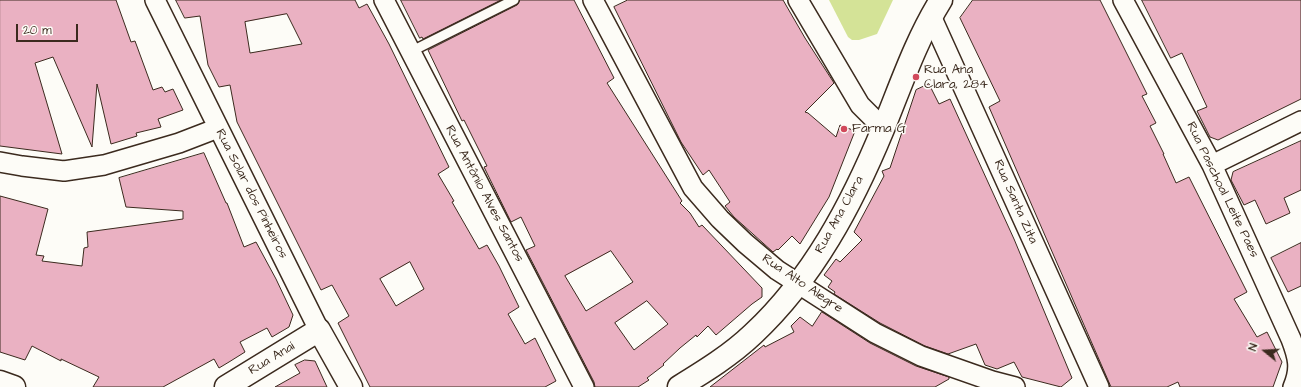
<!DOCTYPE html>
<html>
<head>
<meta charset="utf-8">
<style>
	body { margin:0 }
	#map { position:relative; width:1301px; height:387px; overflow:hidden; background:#fdfcf7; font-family:"Architects Daughter",sans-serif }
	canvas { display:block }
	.north { position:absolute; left:1245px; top:331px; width:40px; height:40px; -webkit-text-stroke:3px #fdfcf7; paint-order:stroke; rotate:288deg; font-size:11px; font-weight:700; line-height:16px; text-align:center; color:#3b2a1e }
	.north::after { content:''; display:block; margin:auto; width:14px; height:18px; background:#3b2a1e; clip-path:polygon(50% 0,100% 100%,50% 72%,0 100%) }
	.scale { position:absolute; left:16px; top:24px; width:62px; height:18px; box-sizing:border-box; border:2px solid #3b2a1e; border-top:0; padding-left:5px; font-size:12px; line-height:14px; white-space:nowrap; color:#3b2a1e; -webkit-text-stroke:3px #fdfcf7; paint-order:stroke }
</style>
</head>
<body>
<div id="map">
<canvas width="1301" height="387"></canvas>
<div class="north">N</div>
<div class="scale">20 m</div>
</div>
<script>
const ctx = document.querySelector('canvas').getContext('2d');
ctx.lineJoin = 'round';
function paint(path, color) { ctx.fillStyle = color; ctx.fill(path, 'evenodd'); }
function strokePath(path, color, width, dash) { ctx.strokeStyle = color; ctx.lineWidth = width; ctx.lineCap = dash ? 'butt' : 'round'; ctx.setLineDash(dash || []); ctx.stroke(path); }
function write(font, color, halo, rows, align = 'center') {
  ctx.font = font + ' "Architects Daughter",sans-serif'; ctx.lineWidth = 3; ctx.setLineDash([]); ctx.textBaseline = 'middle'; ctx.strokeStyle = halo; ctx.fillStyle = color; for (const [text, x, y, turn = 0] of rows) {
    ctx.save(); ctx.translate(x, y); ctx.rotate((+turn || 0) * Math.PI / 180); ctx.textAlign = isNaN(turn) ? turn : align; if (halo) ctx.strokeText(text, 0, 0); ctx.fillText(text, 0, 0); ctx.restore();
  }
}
paint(new Path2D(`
	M829 0H893L877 34 859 40H852L848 37Z`), '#d4e397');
const building = new Path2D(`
	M0 0H116L131 42 135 41 153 90 162 87 165 92 173 89 183 110 158 119 161 127 136 133 137 136 111 144 97 84 92 147 53 57 35 63 62 154 0 146Z
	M176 0H355L359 8 367 4 389 44 449 167 438 174 454 201 452 202 479 249 487 245 499 266 519 307 508 314 525 344 535 338 556 381 545 387H370L338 323 349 316 332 285 321 290 237 122 230 85 219 87 208 65 200 16 185 18ZM287 14 302 44 250 53 245 22ZM410 262 424 289 396 306 380 279Z
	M401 0H501L423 39 422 37 420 38Z
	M520 0H574L614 78 607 83 682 201 680 203 690 213 699 227 702 225 762 288V297L752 304 716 335 708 326 697 337 696 335 680 348 663 364 664 365 647 378 649 380 638 387H595L594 382 526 250 535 246 521 217 511 222 484 167 487 166 464 120 462 121 428 50 517 5ZM611 251 633 282 586 311 565 276ZM647 301 668 324 634 350 615 323Z
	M628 0H783L805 38 834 83 805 112 808 113 836 137 840 125 855 131 829 197 800 244 792 236 778 250 777 249 773 252 734 217 725 206 730 202 709 170 703 175 681 142 614 7Z
	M973 0H1100L1147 94 1142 96 1156 123 1150 126 1164 154H1163L1176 183 1189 177 1247 292 1234 299 1257 337 1267 332 1282 362 1273 387H1180L1178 382 1167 387H1111L989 107 1000 101 960 18Z
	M1142 0H1301V99L1218 140 1210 137 1197 111 1207 107 1182 53 1171 58Z
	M929 84 939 104 950 99 1014 239 1072 378 1061 387 1022 377 1014 362 997 369 985 365 976 344 948 354 925 346 880 323 834 294 835 292 828 287 832 281 824 275 836 259 840 262 862 240 854 232 884 176 882 171 890 168 916 90Z
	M1301 141V190L1284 198 1290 213 1266 224 1255 200 1244 205 1231 180 1233 172Z
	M204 153 226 203H227L244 247 256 242 276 279 293 315 289 327 272 337 267 328 240 342 245 352 229 362 219 368 214 359 163 387H93L99 377 61 359V361L32 346 25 360 0 352V196L48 209 36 255 44 256 42 261 82 266 84 248 88 247 87 232 183 219V211L126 207 119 178Z
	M1301 243V286L1288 292 1271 258Z
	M822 312 870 343 916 366 949 377V379L935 387H710L764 345 765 347 794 332 791 326 800 317 812 326Z
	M305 360 315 361 327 387H275L300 373 295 365Z`);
paint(building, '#eab1c2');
strokePath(building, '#3b2a1e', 1);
const lane = new Path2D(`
	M410 52 514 0`);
const street = new Path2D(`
	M155 0 319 330
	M384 0 584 387
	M593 0 693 188 720 219 745 243 777 270 875 333 921 356 992 381 1015 387
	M798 0 860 105 883 128
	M1123 0 1212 165 1291 339C1298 357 1301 369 1293 387
	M931 16 1099 387
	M0 162 22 166 64 171 104 165 179 143 218 128
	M1212 165 1301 121`);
const secondary = new Path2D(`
	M0 382 14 387
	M226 387 319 330 351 387
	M679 387C705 371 731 355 753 334 813 278 852 204 883 129 901 85 916 40 941 0`);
strokePath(lane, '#3b2a1e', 12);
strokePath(street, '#3b2a1e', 22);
strokePath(secondary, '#3b2a1e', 25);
strokePath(lane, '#fdfcf7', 9);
strokePath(street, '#fdfcf7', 19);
strokePath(secondary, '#fdfcf7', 22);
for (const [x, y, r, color] of [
	[916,77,4,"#d1495b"],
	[844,129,4,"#d1495b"]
]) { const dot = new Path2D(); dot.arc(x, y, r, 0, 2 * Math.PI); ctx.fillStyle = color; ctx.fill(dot); strokePath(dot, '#fdfcf7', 1.5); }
write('13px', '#3b2a1e', '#fdfcf7', [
	["Rua Ana",924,70],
	["Clara, 284",924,85],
	["Farma G",852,129]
], 'left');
write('13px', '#3b2a1e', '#fdfcf7', [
	["Rua Paschoal Leite Paes",1222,190,64],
	["Rua Solar dos Pinheiros",251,194,63],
	["Rua Antônio Alves Santos",484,194,62],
	["Rua Santa Zita",1015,202,66],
	["Rua Ana Clara",840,215,-61],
	["Rua Alto Alegre",802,284,34],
	["Rua Anaí",272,359,-31]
]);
</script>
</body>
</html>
